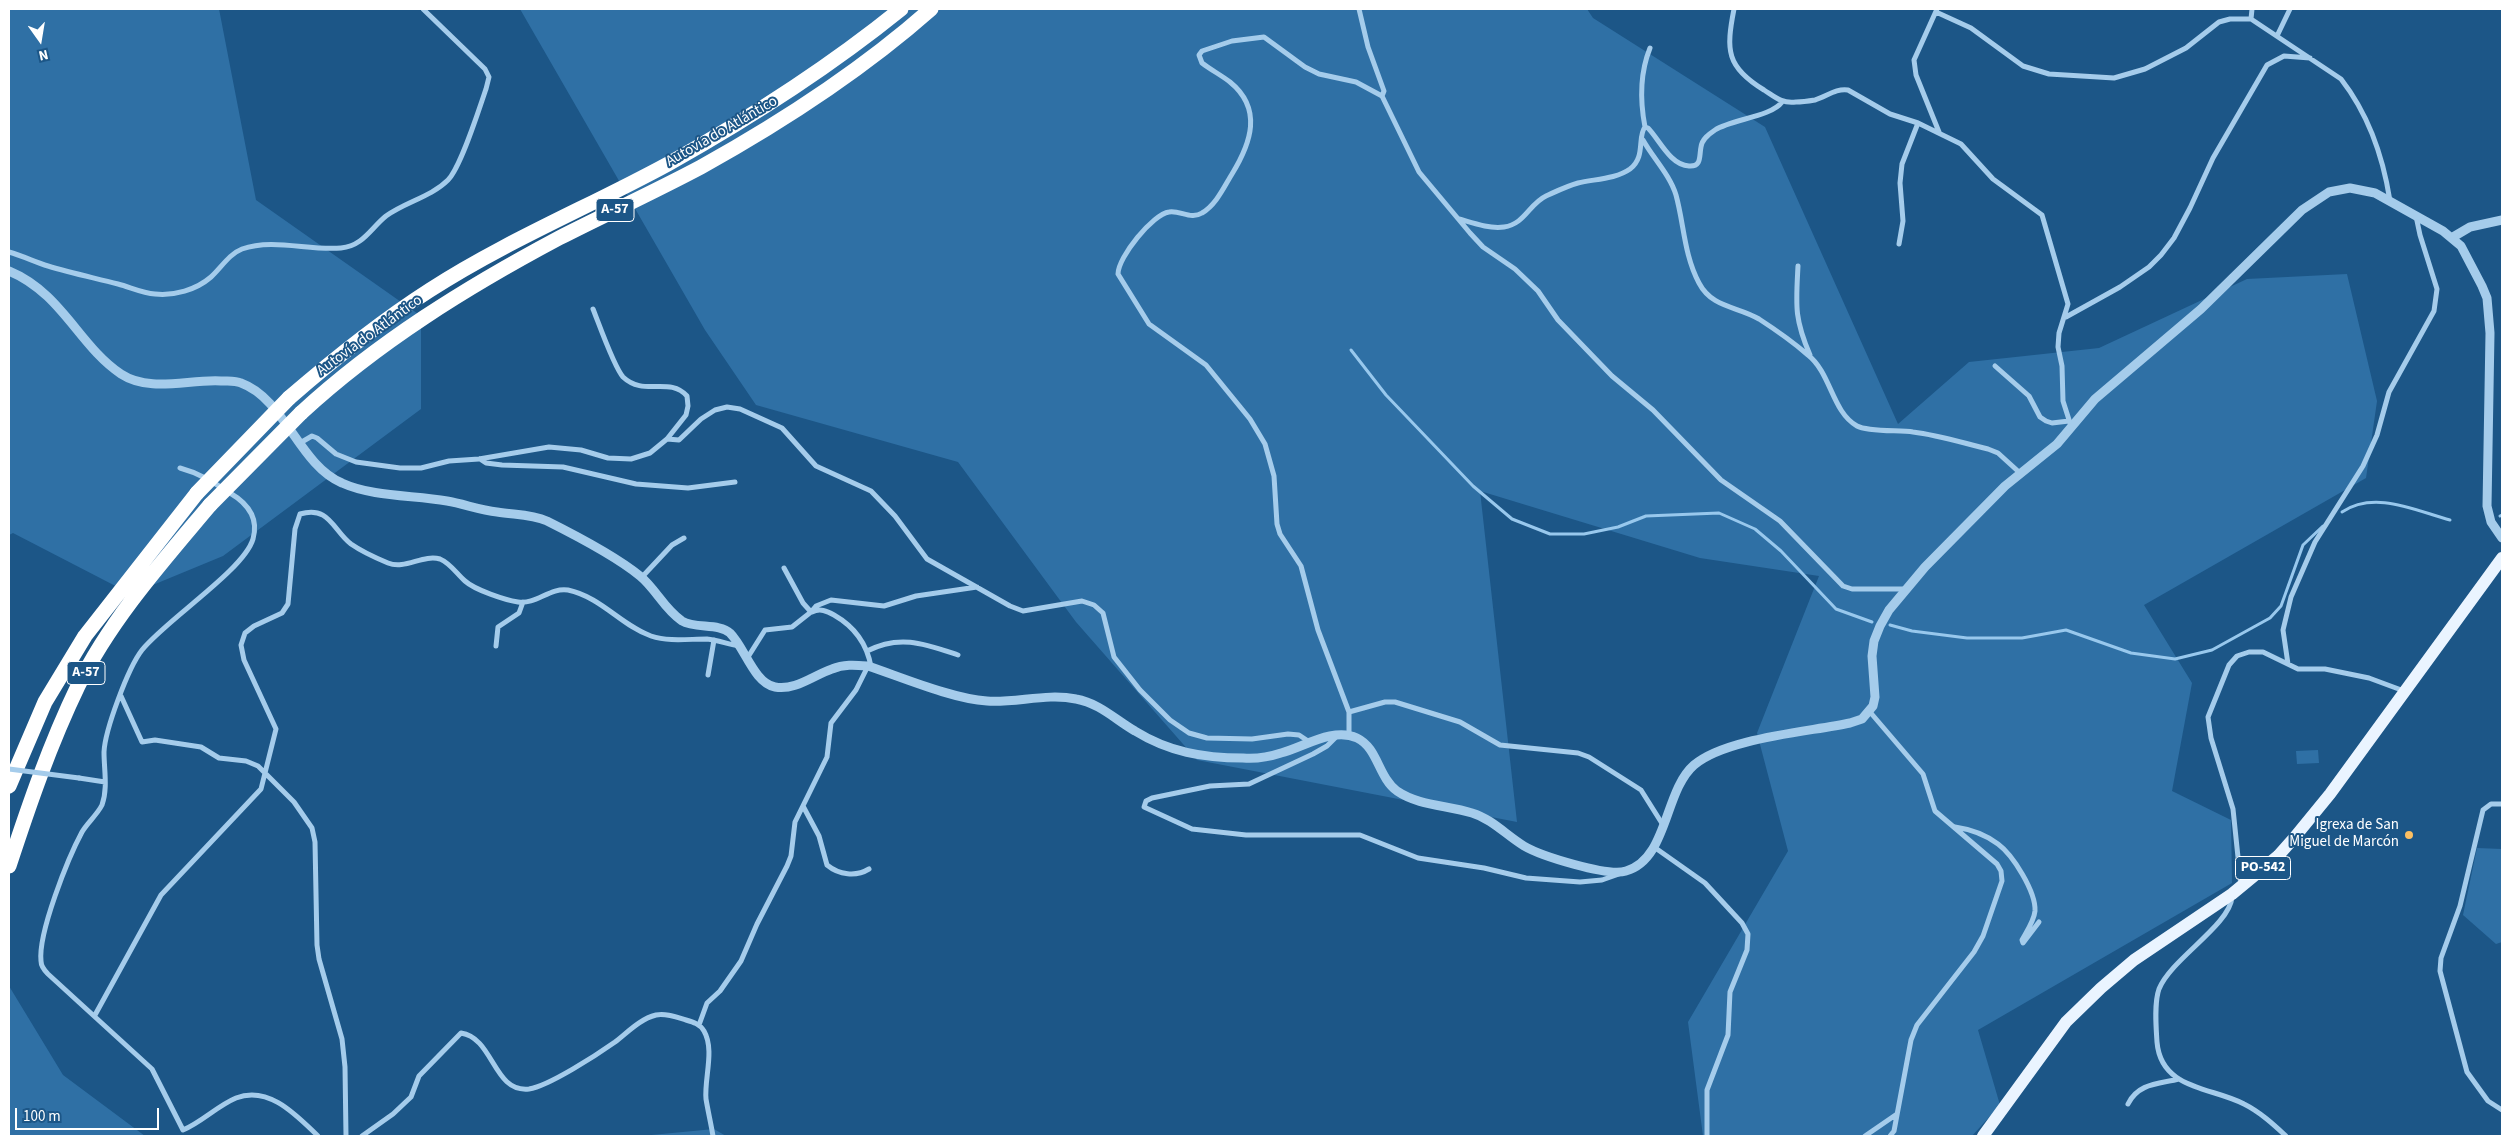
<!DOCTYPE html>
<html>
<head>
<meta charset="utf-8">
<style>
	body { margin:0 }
	#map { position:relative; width:2511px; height:1145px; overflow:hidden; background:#1c5687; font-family:"Source Sans 3",sans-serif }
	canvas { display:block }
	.frame { position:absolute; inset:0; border:10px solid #fff; pointer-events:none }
	.north { position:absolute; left:15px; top:15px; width:50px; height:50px; -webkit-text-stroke:4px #1c5687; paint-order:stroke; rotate:167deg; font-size:14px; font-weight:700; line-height:20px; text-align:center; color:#fff }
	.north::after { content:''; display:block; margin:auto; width:18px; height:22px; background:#fff; clip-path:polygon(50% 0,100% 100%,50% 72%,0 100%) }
	.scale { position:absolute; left:15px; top:1108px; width:144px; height:22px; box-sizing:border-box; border:2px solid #fff; border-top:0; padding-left:6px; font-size:15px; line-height:18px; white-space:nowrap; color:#fff; -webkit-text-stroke:4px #1c5687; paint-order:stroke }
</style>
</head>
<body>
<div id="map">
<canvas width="2511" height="1145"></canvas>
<div class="frame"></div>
<div class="north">N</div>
<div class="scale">100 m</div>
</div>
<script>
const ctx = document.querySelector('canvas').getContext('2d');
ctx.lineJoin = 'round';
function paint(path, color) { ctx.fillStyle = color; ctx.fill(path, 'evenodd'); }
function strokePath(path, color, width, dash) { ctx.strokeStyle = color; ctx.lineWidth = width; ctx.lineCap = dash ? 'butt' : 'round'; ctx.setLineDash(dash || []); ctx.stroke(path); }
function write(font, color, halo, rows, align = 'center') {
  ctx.font = font + ' "Source Sans 3",sans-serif'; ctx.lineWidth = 4; ctx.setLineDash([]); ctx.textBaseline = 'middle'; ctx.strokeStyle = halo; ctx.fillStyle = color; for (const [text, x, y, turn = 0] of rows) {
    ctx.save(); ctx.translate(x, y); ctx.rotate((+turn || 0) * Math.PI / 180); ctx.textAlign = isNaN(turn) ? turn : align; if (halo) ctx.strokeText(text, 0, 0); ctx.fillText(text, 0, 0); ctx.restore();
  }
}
paint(new Path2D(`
	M9 9H219L256 200 421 316V409L223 556 131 594 13 533 9 535Z
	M520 9H1587L1593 18 1765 127 1898 424 1969 362 2099 348 2247 279 2347 274 2377 401 2366 478 2144 605 2192 683 2172 791 2231 820 2232 883 1978 1030 2000 1105 1972 1136H1703L1688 1022 1788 851 1757 733 1819 576 1700 558 1480 491 1517 822 1197 760 1076 622 958 462 756 405 705 330Z
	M2318 750 2319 763 2297 764 2296 751Z
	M2477 848 2502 849V942L2496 944 2463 915Z
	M9 986 63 1075 145 1136H9Z
	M714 1129 726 1136H641Z`), '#2f70a5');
strokePath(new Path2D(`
	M1351 350 1386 395 1473 486 1512 519 1550 534H1584L1618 527 1646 516 1719 513 1755 529 1781 551 1836 609 1872 622
	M2342 512C2375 490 2416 511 2450 520
	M2500 516 2502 515
	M1890 625 1912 631 1967 638H2022L2066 630 2131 653 2175 659 2212 650 2270 618 2281 606 2303 545 2323 526`), '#98c8ed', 3);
strokePath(new Path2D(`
	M1734 9C1726 50 1726 67 1764 90 1775 97 1782 104 1796 102 1802 102 1809 101 1815 100 1826 97 1836 88 1848 90L1890 114 1918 123 1961 144 1993 179 2042 215 2068 304 2059 333 2058 347 2062 366 2063 401 2071 426
	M1937 9 1914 60 1916 75 1939 132
	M1936 12 1971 28 2023 66 2049 74 2098 77 2114 78 2145 69 2186 48 2219 22 2230 19H2251L2341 79C2369 115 2383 156 2390 201
	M2251 19 2252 9
	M2277 36 2290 9
	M1382 96 1419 172 1470 233 1483 247 1515 269 1538 291 1558 320 1612 376 1653 410 1721 480 1780 521 1843 586 1852 589H1905
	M1645 127C1640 101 1640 73 1650 48
	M1643 140C1653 158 1670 175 1676 195 1684 224 1684 255 1699 283 1712 308 1737 306 1759 319 1776 330 1793 342 1808 355 1831 373 1832 412 1857 426 1868 432 1899 430 1913 432 1938 435 1963 443 1988 449L1998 453 2020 473
	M1459 219C1473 223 1489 229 1504 227 1525 224 1529 204 1546 196 1557 191 1567 186 1578 183 1595 179 1616 179 1630 169 1646 157 1637 137 1645 127L1648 128C1659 139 1670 165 1689 166 1702 167 1699 156 1701 147 1702 139 1709 134 1715 130 1732 119 1771 117 1782 102
	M1899 244 1903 221 1900 183 1902 164 1918 123
	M9 252C23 256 35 262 48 266 71 273 95 278 118 284 130 287 142 293 155 294 174 296 196 290 211 277 221 268 229 254 242 249 273 238 309 251 341 248 363 246 371 228 386 216 405 202 431 197 448 180 461 167 479 109 486 89L489 77 485 69 423 9
	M1798 266C1796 305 1794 318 1810 355
	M2066 317 2120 287 2149 267 2161 255 2174 238 2190 208 2213 158 2267 65 2284 56 2310 58
	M1995 366 2029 396 2040 417 2046 421 2052 423 2069 421
	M667 439 679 440 701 419 715 410 727 407 740 409 782 428 816 466 871 491 895 516 927 559 1010 606 1023 611 1082 601 1094 605 1103 613 1114 657 1140 690 1170 720 1189 733 1207 738 1252 739 1288 734 1299 735 1311 743
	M300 443 312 436 317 438 336 454 356 462 400 468H421L449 461 479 459 549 447 581 450 608 458 631 459 650 453 667 439 686 415 688 406 687 396C669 376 644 397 623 377 614 367 599 324 593 309
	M480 459 486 463 502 465 563 467 636 484 688 488 735 482
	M180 468C199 473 213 482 230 493 247 503 259 518 253 539 244 570 166 620 142 650 128 668 105 730 104 752 104 770 108 788 102 805 97 815 87 823 82 832 68 858 38 933 41 961 41 966 45 971 48 974L152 1069 183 1130C202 1122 217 1106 236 1098 269 1085 297 1116 318 1136
	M784 568 803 603 811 612
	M642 577 672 545 684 538
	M812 612C820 608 827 611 834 615 855 627 867 643 871 667
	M496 646 498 627 519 613 523 602
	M867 651C900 634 925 644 958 655
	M748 657 765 630 792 627 811 612 816 606 831 600 884 606 916 596 977 587
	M2288 664 2283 630 2291 597 2315 542 2363 466 2377 435 2389 392 2434 311 2437 289 2420 235 2416 216
	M708 675 714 640
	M121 696 142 742 155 740 201 747 219 758 246 761 258 766 294 802 312 828 315 842 317 945 319 959 342 1039 345 1067 346 1136
	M1349 712 1385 702H1395L1460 722 1500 745 1578 753 1589 757 1641 790 1663 825
	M1870 712 1923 774 1935 811 1997 864 2001 871 2002 881 1983 936 1974 952 1917 1025 1911 1040 1894 1131 1890 1136
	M1349 735V712L1318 630 1301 566 1280 534 1277 524 1274 476 1265 444 1250 419 1206 365 1149 324 1118 274C1118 257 1153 214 1169 212 1180 210 1191 220 1202 213 1216 205 1224 187 1232 174 1251 143 1263 109 1230 82 1221 75 1211 70 1202 63L1199 55 1202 51 1232 41 1264 37 1305 67 1319 74 1356 82 1382 96 1384 91 1368 47 1359 9
	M1337 736 1327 746 1313 754 1249 784 1210 786 1152 798 1146 801 1144 807 1192 829 1246 835H1360L1418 858 1484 868 1526 878 1580 882 1602 880 1619 874
	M79 778 105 782
	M2502 804H2491L2483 810 2460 906 2441 958 2440 971 2467 1072 2488 1101 2502 1110
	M803 806 819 836 827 865C839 875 856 877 869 869
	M1955 827C1969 829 1986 835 1998 844 2013 855 2036 892 2035 911 2034 921 2027 931 2022 940L2023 943 2039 922
	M1654 847 1705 883 1742 923 1748 934 1747 950 1730 992 1728 1035 1707 1090V1136
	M2241 886 2233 809 2211 738 2208 717 2229 665 2237 656 2249 652H2263L2298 669H2325L2369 678 2404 691
	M2232 897C2230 925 2171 959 2159 989 2154 1003 2156 1027 2157 1042 2161 1090 2212 1087 2244 1104 2260 1112 2273 1124 2286 1136
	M95 1015 161 895 261 789 276 729 244 660 241 645 245 633 254 626 282 613 288 604 295 529 300 514C329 505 333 530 351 544 361 551 376 558 388 563 405 570 423 554 440 559 450 563 457 574 465 581 475 590 505 600 518 602 536 605 550 587 568 590 601 597 622 626 651 636 669 642 688 639 707 639 719 640 729 645 740 646
	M699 1025 707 1003 720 991 741 961 757 924 787 866 791 856 795 822 827 757 831 723 856 690 868 666
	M2128 1104C2138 1083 2159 1084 2179 1079
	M362 1136 393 1114 411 1097 419 1076 461 1033C494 1038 493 1093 529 1089 549 1086 598 1054 615 1042 628 1032 640 1019 656 1015 666 1013 676 1017 686 1020 693 1022 700 1024 704 1031 715 1050 704 1079 706 1099 708 1111 711 1124 713 1136
	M1865 1136 1897 1114`), '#a5cceb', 5);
strokePath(new Path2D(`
	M2453 237 2470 227 2502 220
	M9 271C62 293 79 346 121 374 150 393 188 379 221 381 227 381 235 380 241 383 285 399 299 465 342 483 373 497 413 495 447 501 464 504 480 510 497 512 515 515 531 514 547 521 573 534 618 558 640 576 656 589 664 609 682 621 695 629 719 623 730 633 745 648 754 683 775 687 795 691 814 675 832 669 844 664 855 665 868 666 901 677 953 699 987 701 1016 703 1047 693 1076 699 1099 703 1116 720 1135 731 1169 752 1203 758 1243 758 1256 759 1269 757 1281 753 1304 747 1333 727 1357 738 1378 748 1378 777 1397 791 1419 806 1447 805 1472 813 1492 819 1506 835 1524 846 1541 856 1608 877 1626 871 1668 859 1664 791 1694 765 1726 738 1808 732 1850 723L1862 719 1873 706 1875 697 1872 656 1874 641 1880 626 1889 610 1925 567 2005 486 2057 444 2095 399 2201 309 2302 210 2329 192 2350 188 2375 193 2443 231 2461 246 2482 286 2487 298 2490 333 2487 506 2491 522 2502 538`), '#a5cceb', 9);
strokePath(new Path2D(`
	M1983 1136 2066 1022 2101 988 2134 960 2232 894 2278 856 2294 838 2330 794 2502 558`), '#eaf4ff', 12);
strokePath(new Path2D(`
	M289 398C334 359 380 322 430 290 506 241 589 207 668 164 750 118 828 68 901 9
	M301 413C378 342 467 287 559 238 606 214 654 192 701 167 782 122 862 70 931 9
	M9 786 45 702 85 636 197 493
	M9 866C29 805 50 744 78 686 111 619 163 561 210 505`), '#fff', 15);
strokePath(new Path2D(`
	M9 769 79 778`), '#a5cceb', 5);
strokePath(new Path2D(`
	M197 493 289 398
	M210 505 301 413`), '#fff', 15);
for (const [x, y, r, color] of [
	[2409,835,5,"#fcbf62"]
]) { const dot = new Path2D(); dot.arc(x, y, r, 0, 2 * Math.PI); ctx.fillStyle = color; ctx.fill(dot); strokePath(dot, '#1c5687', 2); }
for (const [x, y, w] of [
	[615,210,38],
	[86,673,38],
	[2263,868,55]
]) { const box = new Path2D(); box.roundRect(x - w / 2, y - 11.5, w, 23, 4); ctx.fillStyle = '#1c5687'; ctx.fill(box); strokePath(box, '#fff', 1); }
write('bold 14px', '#fff', null, [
	["A-57",615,210],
	["A-57",86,673],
	["PO-542",2263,868]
]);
write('15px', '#fff', '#1c5687', [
	["Autovía do Atlántico",722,132,-30],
	["Autovía do Atlántico",370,336,-36]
]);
write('15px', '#fff', '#1c5687', [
	["Igrexa de San",2399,826],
	["Miguel de Marcón",2399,843]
], 'right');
</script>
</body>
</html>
